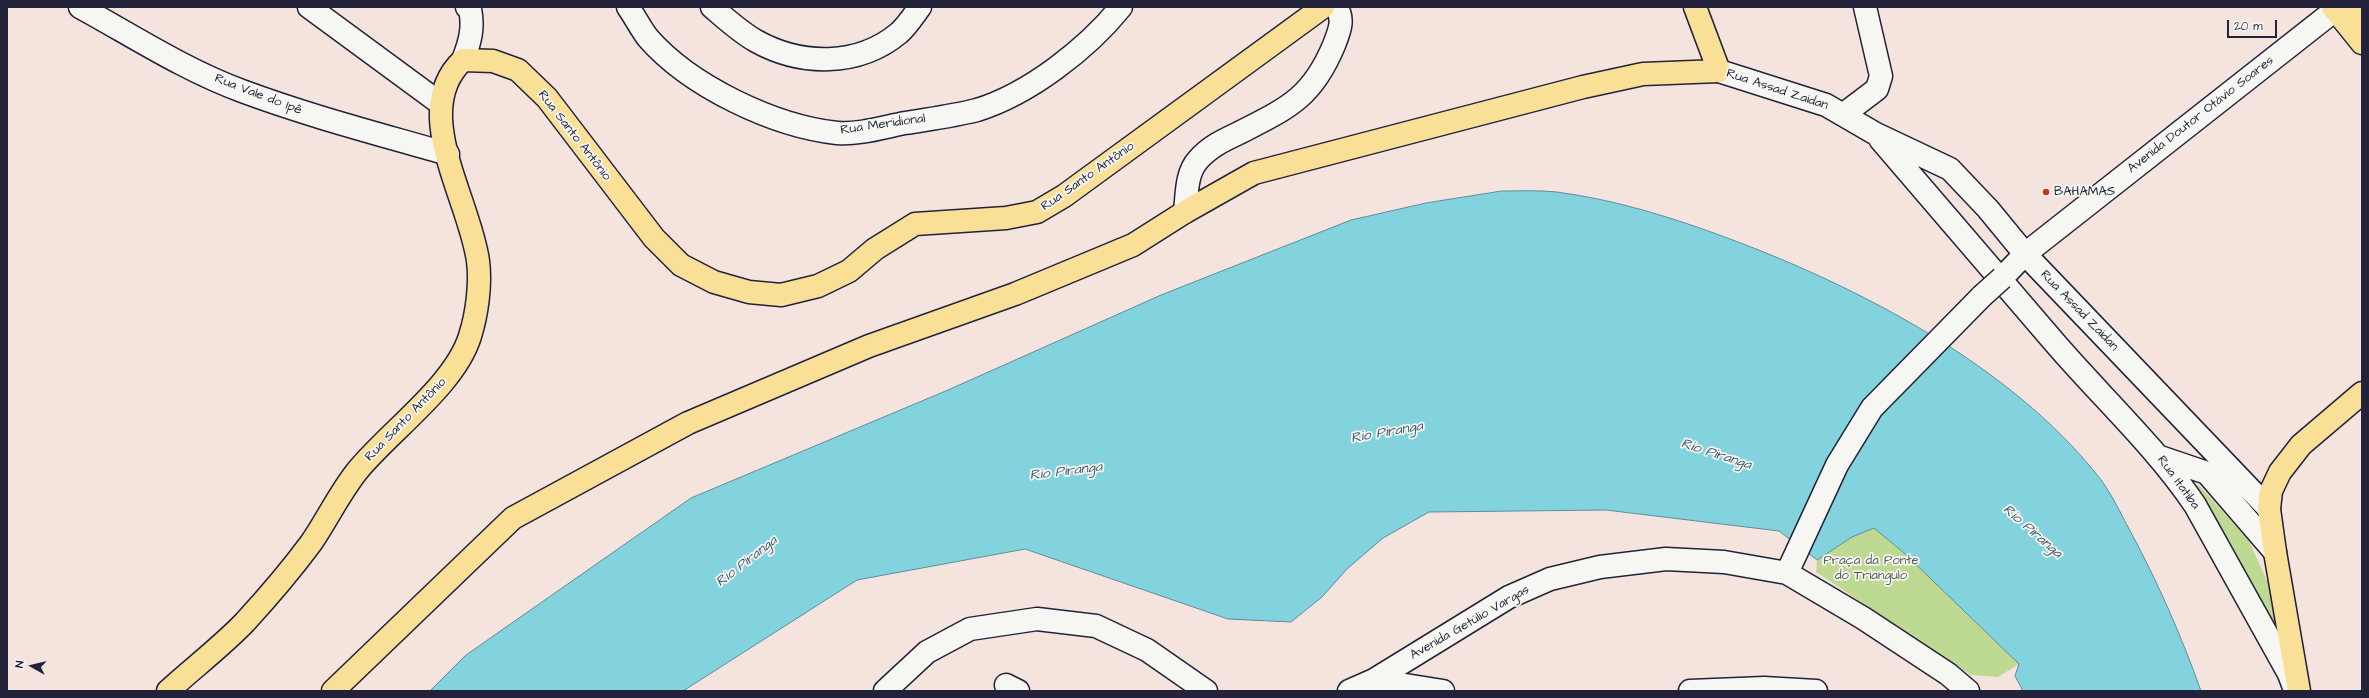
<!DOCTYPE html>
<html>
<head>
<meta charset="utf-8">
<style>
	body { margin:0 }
	#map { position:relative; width:2369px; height:698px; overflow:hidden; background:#f5e4de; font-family:"Architects Daughter",sans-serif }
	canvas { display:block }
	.frame { position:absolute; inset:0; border:8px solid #22223b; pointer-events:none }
	.north { position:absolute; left:12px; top:646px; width:40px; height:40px; -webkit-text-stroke:3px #f6f6f2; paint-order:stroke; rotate:278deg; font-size:11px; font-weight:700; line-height:16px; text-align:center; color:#22223b }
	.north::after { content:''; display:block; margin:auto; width:14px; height:18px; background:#22223b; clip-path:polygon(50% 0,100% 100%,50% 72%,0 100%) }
	.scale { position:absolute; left:2227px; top:20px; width:50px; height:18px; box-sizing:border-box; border:2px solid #22223b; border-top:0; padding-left:5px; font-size:12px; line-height:14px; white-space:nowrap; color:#22223b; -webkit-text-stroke:3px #f6f6f2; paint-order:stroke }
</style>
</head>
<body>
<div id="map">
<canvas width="2369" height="698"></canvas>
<div class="frame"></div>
<div class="north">N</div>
<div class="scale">20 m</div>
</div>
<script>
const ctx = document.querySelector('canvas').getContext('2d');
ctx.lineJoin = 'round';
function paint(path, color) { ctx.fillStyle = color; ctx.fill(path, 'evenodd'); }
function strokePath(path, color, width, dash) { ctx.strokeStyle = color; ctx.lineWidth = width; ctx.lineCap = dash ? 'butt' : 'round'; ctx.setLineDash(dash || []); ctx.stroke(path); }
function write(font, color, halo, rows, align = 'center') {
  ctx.font = font + ' "Architects Daughter",sans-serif'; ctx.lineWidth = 3.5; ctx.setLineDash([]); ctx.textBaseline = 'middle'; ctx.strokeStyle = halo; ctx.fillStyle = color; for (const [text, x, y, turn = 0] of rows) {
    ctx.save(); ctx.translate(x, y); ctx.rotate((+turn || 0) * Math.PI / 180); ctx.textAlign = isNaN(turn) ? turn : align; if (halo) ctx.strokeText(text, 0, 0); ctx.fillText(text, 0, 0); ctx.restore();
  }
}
paint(new Path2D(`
	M2199 485 2249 541 2287 625 2277 632 2194 486Z
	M1874 528 1904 553 2019 664 1998 677 1971 675 1816 572 1817 560 1852 537Z`), '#beda92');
const water = new Path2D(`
	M1502 191C1520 191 1539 190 1557 192 1617 200 1674 218 1730 239 1859 287 2011 366 2098 476 2110 491 2119 510 2128 527 2157 580 2181 635 2201 691H2023L2015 676 2019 664 1904 553 1874 528 1852 537 1817 560 1779 531 1606 510 1429 512 1383 538 1347 569 1322 597 1291 622 1228 619 1025 549 857 580 683 691H430L466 655 691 498 948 390 1161 295 1351 220 1426 203Z`);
paint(water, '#83d3df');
strokePath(water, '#5c8c9d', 1);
const minor = new Path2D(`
	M80 7C133 36 185 70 242 91 309 116 379 134 448 154
	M309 7 441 104
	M628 7C635 17 641 29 648 38 690 86 773 126 837 133 858 135 884 127 905 123 929 119 954 116 977 110 1029 94 1087 49 1121 7
	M712 7C726 19 740 32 756 41 801 66 858 67 899 33 907 26 914 15 920 7
	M463 60C470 42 474 28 470 9L467 7
	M1719 71 1826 105 1876 134 1950 169 1988 209 2025 254 2269 509
	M1844 114 1877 89 1881 76 1865 7
	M1880 139C1936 205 1993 270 2049 336 2097 393 2153 443 2195 505L2289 674 2295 690
	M1185 212C1187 195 1186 173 1198 160 1209 147 1224 140 1239 133 1288 108 1312 98 1334 45 1339 32 1345 19 1336 7
	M2002 278 2025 254 2339 7
	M2160 457 2207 473 2275 552
	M1787 573 1837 465 1872 408 1982 296
	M1374 680 1443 691
	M1006 685 1018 691
	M885 691 927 652 970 629 1037 619 1096 626 1147 650 1206 691
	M1349 691 1374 680 1509 597 1550 579 1600 567 1666 559 1724 562 1787 573 1863 618 1948 674 1968 691
	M1690 691 1764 688 1816 691`);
const major = new Path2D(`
	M2333 7 2362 43
	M2356 7 2362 14
	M168 691C193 668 221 647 245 622 267 598 291 570 311 543 327 520 340 492 358 470 391 430 455 385 470 336 477 314 481 284 478 261 470 200 409 110 463 60L493 61 518 70 547 98 654 238 681 265 714 282 749 292 781 295 818 286 849 271 875 249 915 224 1006 218 1037 212 1064 196 1323 7
	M333 691 513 518 688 423 869 346 1015 294 1133 245 1185 212 1254 173 1583 87 1643 74 1719 71 1695 7
	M2299 691 2275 552 2269 509 2271 491 2280 472 2301 445 2362 393`);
strokePath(minor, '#22223b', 25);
strokePath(major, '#22223b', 25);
strokePath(minor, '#f6f6f2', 22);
strokePath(major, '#fadf96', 22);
const minorBridge = new Path2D(`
	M1982 296 2002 278`);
strokePath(minorBridge, '#22223b', 25, []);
strokePath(minorBridge, '#f6f6f2', 22);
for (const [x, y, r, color] of [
	[2046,192,4,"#c8321e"]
]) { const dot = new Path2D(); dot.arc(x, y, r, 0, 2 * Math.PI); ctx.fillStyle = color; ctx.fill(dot); strokePath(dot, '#f6f6f2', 1.5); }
write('13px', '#22223b', '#f6f6f2', [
	["Rua Assad Zaidan",1777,90,18],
	["Rua Vale do Ipê",258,95,21],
	["Avenida Doutor Otávio Soares",2201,115,-38],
	["Rua Meridional",883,125,-8],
	["Rua Santo Antônio",574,136,52],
	["Rua Santo Antônio",1088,177,-35],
	["Rua Assad Zaidan",2079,311,46],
	["Rua Santo Antônio",406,420,-46],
	["Rua Itatiba",2178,483,54],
	["Avenida Getúlio Vargas",1470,623,-30]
]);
write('13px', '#22223b', '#f6f6f2', [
	["BAHAMAS",2054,192]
], 'left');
write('13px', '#515955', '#f6f6f2', [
	["Praça da Ponte",1871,561],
	["do Triangulo",1871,576]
]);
write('italic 14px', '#3f576c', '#f6f6f2', [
	["Rio Piranga",1387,433,-10],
	["Rio Piranga",1716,455,18],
	["Rio Piranga",1066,472,-7],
	["Rio Piranga",2032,532,41],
	["Rio Piranga",747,562,-38]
]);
</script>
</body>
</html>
